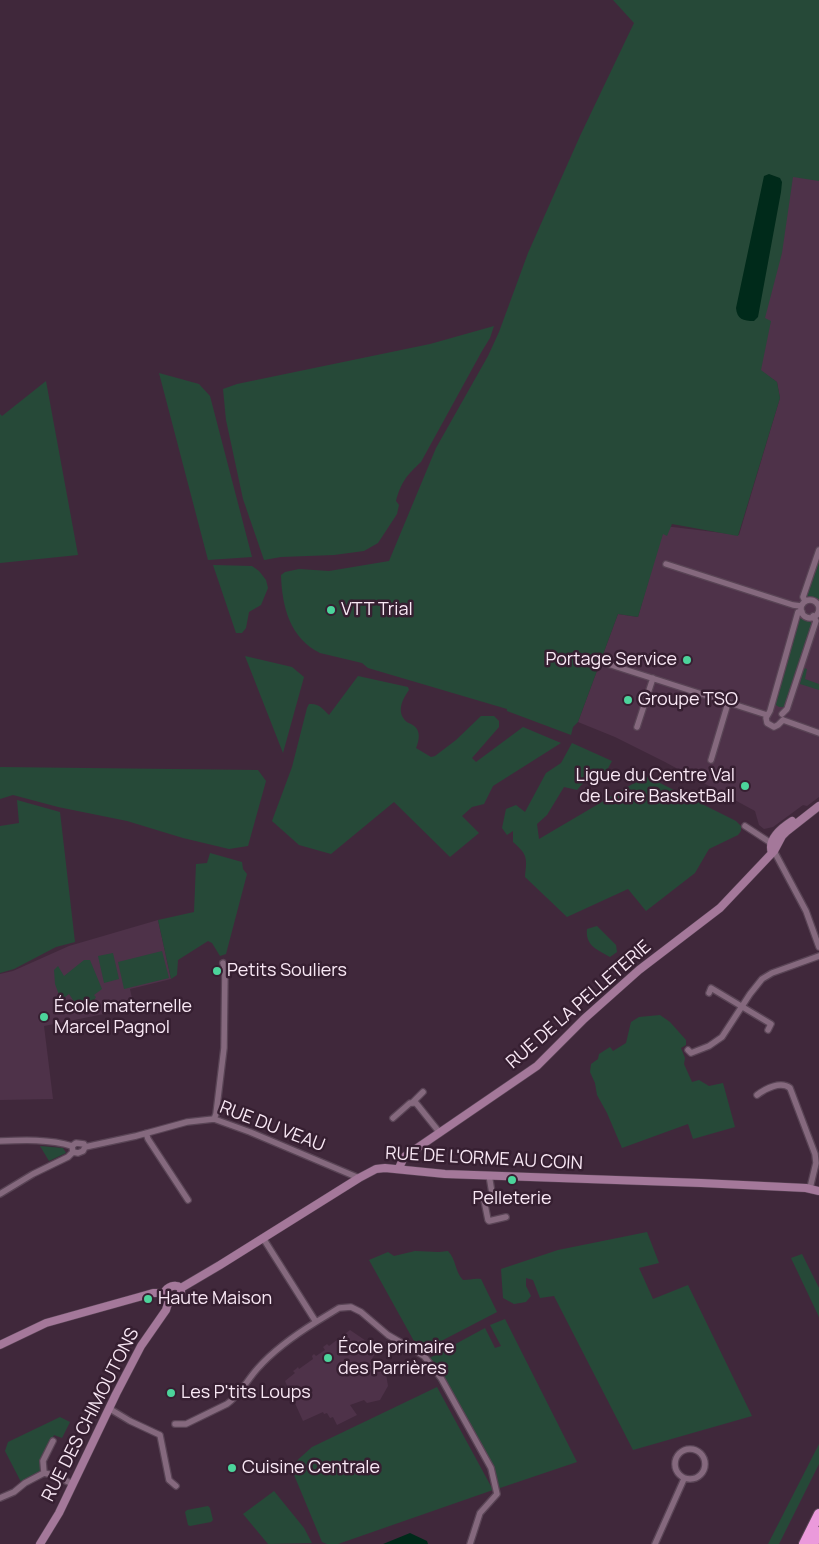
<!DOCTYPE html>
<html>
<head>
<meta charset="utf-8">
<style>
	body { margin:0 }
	canvas { display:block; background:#40283b }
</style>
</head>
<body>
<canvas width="819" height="1544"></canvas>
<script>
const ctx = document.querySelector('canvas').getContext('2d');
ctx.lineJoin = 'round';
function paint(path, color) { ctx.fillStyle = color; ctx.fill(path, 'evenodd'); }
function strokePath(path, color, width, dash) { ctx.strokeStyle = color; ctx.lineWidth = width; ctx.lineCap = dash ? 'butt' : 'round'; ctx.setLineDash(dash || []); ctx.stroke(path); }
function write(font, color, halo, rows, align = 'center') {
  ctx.font = font + ' Manrope,sans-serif'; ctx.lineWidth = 5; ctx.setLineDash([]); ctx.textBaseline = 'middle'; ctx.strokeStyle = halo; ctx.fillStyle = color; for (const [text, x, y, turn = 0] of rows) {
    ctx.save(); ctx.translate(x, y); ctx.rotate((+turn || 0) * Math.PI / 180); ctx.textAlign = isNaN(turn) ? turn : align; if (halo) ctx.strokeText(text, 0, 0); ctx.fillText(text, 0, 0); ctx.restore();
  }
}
paint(new Path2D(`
	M760 153 819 178V797L807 806 803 805 773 827 764 829 759 825 755 811 665 762 615 737 578 722 618 614 638 617 664 526 739 535 780 398 777 382 743 358Z
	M158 920 171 979 130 989 134 1008 44 1026 53 1099 0 1100V974L13 971 69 946Z
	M350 1330 378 1349 370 1362 386 1374 388 1386 380 1400 367 1403 364 1400 350 1405 357 1415 337 1425 333 1417 330 1418 327 1413 324 1414 323 1412 303 1421 285 1381 295 1373 293 1371 296 1369 298 1367 299 1369 313 1359 312 1356 314 1354 316 1356 325 1350 323 1347 327 1344 329 1346Z`), '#4e3249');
paint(new Path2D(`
	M613 0H819V181L793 177 782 253 765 318 771 321 761 370 777 382 780 398 738 536 672 524 667 536 663 534 638 617 618 614 578 722 573 727 571 735 507 711V709L368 668 362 663 320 653C290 638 282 607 281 575L285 572 299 569 329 571 389 561 436 448 488 356 499 332 528 253 580 136 634 23Z
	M494 326 490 338 482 351 421 462C407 475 401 482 396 501L399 505 397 514 378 543 364 551 334 555 281 557 264 560 243 499 226 420 223 389 237 384 430 344Z
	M159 373 199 384 210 396 252 557 208 560Z
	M46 381 78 555 0 563V414L2 416Z
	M819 557V602L815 598H805Z
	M213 565 252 566 259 571 266 580 268 588 261 605 249 612 246 628 242 633H236Z
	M801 618 809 619 812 625 786 707H779L773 703 798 622Z
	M245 656 292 667 304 677 283 753Z
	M804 668 807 669 805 679 819 684V690L800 684Z
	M358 676 408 687 409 690C403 698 397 710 404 719 406 723 411 723 414 726 421 731 419 741 416 748L431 757 435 756 456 740 481 716H494L499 721V727L472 758 476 762 523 727 561 743 493 786 484 804 472 807 462 816 479 833 450 857 394 802 331 854 299 845 272 821 292 767 307 708 309 704C319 703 323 709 329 715Z
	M572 743 612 761 606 772 596 769 577 790 564 787 547 815 537 824 539 839 646 776 736 821 741 826V831L738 835 709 849 695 873 646 911 628 889 567 917 525 877C527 858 528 855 513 842V831L507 835 502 828 506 809 516 805 525 812 546 773 561 763Z
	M0 767 258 770 266 781 248 846 229 849 183 838 127 821 58 807 13 795 0 799Z
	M17 800 60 812 75 942 56 947 14 969 0 973V826L19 823Z
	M210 853 242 862 243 869 247 874 226 954 220 956 212 943 208 941 178 960 177 975 171 979 158 920 194 912 196 864 207 863Z
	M597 926 616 945 617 952 610 957C598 950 585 946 587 929Z
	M162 951 169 978 124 989 118 962Z
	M113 953 119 979 104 983 98 956Z
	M84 960H90L102 989 94 995 96 997 93 1002 88 1003H75L69 994 61 1000 55 984 54 970 58 966 64 976Z
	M660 1015 670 1022 686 1040V1045L681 1048 685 1058 684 1064 692 1082 699 1080 709 1086 723 1083 735 1127 693 1139 688 1124 622 1148 607 1113 597 1095 595 1083 590 1072 591 1064 598 1059 599 1054 610 1047 613 1051 626 1043 631 1022 639 1017Z
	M40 1146 63 1148 66 1153 49 1161Z
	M647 1232 659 1263 639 1268 653 1299 688 1285 752 1416 633 1450 554 1296 540 1298 533 1280 526 1278V1286L531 1296 526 1302 514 1304 503 1298 501 1269 558 1250Z
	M415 1251 439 1252 448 1251C456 1259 455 1272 463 1280 470 1280 474 1278 481 1279L497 1312 420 1352 369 1260 388 1252 394 1256Z
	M802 1254 819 1288V1317L791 1258Z
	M505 1319 577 1462 500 1488 426 1360 485 1328 495 1348 501 1346 490 1325Z
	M437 1387 493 1490 338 1544H327L322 1542 292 1470V1465L312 1447Z
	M60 1417 70 1422 62 1438 54 1435 42 1461 41 1471 21 1482 5 1451 8 1442Z
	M819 1444V1464L779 1544H768Z
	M274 1491 304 1528 312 1543 268 1544 243 1514Z
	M208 1506 210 1508 213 1520 211 1522 190 1526 188 1525 185 1512 187 1510Z`), '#264938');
paint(new Path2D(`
	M769 174 780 178 782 182 781 192 758 317 754 321C743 321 737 319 736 308L764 176Z
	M410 1533 427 1541 428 1544H383Z`), '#002a1a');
const street = new Path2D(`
	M666 564 793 605 801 606
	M801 609a9 9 0 1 1 18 0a9 9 0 1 1-18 0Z
	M805 601 803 597 819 550
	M608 664 767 715
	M782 714 787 709 816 621 813 616
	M783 720 778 725 774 727 767 723 766 718 770 711 798 612H802
	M783 720 819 733
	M637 727 653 678
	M711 760 728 703
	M745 826 771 843
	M774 851 806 911 819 947
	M709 993 711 988 771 1024 768 1030
	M688 1050 691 1053 709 1046 722 1037 750 994 762 979 772 973 819 956
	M757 1095C766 1088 781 1081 790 1088L815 1154 816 1163 810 1188
	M412 1103 423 1092
	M393 1118 410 1103H416L440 1133
	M214 1119 216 1114 224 1048 225 968 223 963
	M146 1133 148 1139 188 1200
	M0 1141C24 1140 49 1139 72 1146
	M76 1143 84 1144 85 1147 83 1151 78 1153 73 1152 72 1146Z
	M85 1147 136 1136 187 1122 214 1119 250 1132 359 1178
	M489 1175 492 1193 488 1198 484 1199V1200L488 1220 489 1221 506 1217
	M0 1194 33 1174 68 1157 73 1152
	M316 1322 339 1308 351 1307 361 1312 388 1335 424 1356 441 1378 491 1468 497 1494 480 1513 470 1544
	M110 1409 130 1421 160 1435 169 1480 176 1486
	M175 1424H186L227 1404C240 1395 247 1380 258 1368 274 1350 295 1335 316 1322L263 1238
	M675 1464a15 15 0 1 1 30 0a15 15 0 1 1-30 0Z
	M44 1473 43 1461 53 1441
	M0 1498 14 1492 25 1483 44 1473 53 1475 73 1484
	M655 1544 684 1479`);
const secondary = new Path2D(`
	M772 853C767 839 781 828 792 821
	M399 1168 404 1157 537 1066 584 1019 639 970 720 908 774 851 782 836 787 831 819 806
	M181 1288 220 1265 359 1178 376 1169 385 1168 445 1174 701 1183 806 1188 819 1191
	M164 1293C167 1287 175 1283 181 1288
	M169 1300 179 1297 181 1293V1288
	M0 1345 46 1323 139 1297 153 1293H164
	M40 1544 59 1513 116 1394 141 1346 166 1310 169 1300`);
const highway = new Path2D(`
	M804 1544 819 1514
	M813 1544 819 1532`);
strokePath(street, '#594455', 8);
strokePath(secondary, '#594455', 9);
strokePath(highway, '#594455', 12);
strokePath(street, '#85697e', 5.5);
strokePath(secondary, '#a4789a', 8);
strokePath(highway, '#eb9adb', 10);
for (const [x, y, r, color] of [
	[331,610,5,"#4cd49b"],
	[687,660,5,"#4cd49b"],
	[628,700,5,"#4cd49b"],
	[745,786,5,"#4cd49b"],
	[217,971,5,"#4cd49b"],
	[44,1017,5,"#4cd49b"],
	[512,1180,5,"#4cd49b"],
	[148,1299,5,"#4cd49b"],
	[328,1358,5,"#4cd49b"],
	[171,1393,5,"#4cd49b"],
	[232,1468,5,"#4cd49b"]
]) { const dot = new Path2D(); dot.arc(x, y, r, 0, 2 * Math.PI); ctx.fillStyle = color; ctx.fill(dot); strokePath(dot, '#361f31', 2); }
write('18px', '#f9e8f5', '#361f31', [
	["VTT Trial",341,610],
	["Portage Service",677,660,"right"],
	["Groupe TSO",638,700],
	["Ligue du Centre Val",735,776,"right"],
	["de Loire BasketBall",735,797,"right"],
	["Petits Souliers",227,971],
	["École maternelle",54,1007],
	["Marcel Pagnol",54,1028],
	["Pelleterie",512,1199,"center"],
	["Haute Maison",158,1299],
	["École primaire",338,1348],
	["des Parrières",338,1369],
	["Les P'tits Loups",181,1393],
	["Cuisine Centrale",242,1468]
], 'left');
write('18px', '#f9e8f5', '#361f31', [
	["RUE DE LA PELLETERIE",579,1005,-41],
	["RUE DU VEAU",272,1127,21],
	["RUE DE L'ORME AU COIN",484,1159,3],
	["RUE DES CHIMOUTONS",91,1415,-63]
]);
</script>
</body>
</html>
